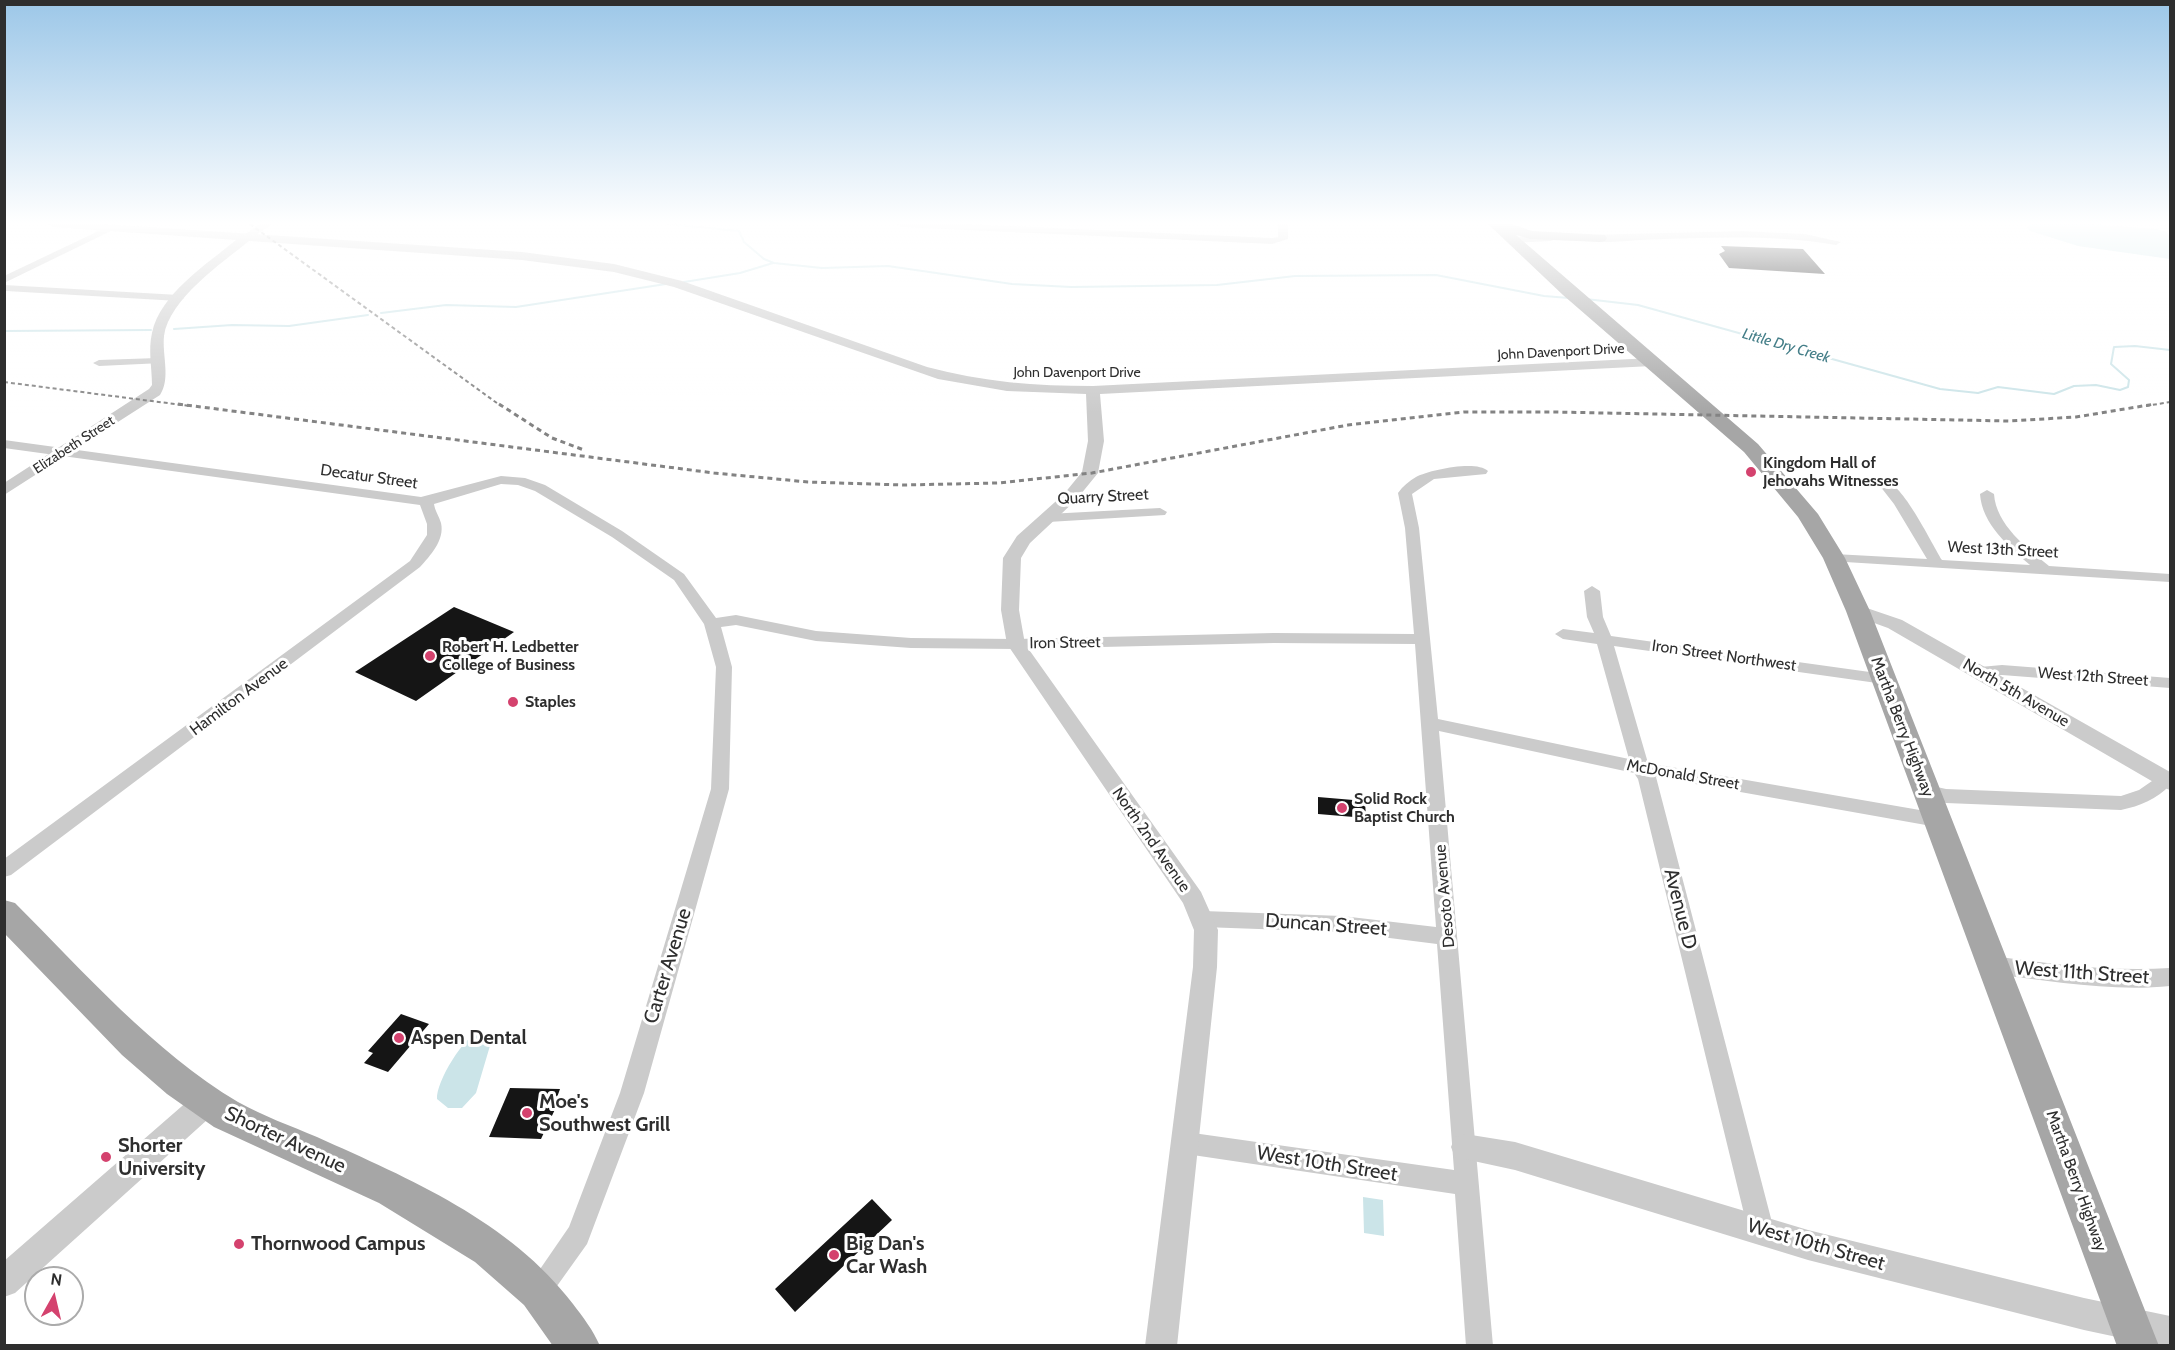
<!DOCTYPE html>
<html>
<head>
<meta charset="utf-8">
<style>
	body { margin:0 }
	#map { position:relative; width:2175px; height:1350px; overflow:hidden; background:#fff; font-family:Cabin,sans-serif }
	canvas { display:block }
	.frame { position:absolute; inset:0; border:6px solid #2e2e2e; pointer-events:none }
	.north { position:absolute; left:24px; top:1266px; width:60px; height:60px; box-sizing:border-box; background:#fff; border:2px solid #ababab; border-radius:50%; rotate:8deg; font-size:16px; font-weight:700; line-height:24px; text-align:center; color:#2e2e2e }
	.north::after { content:''; display:block; margin:auto; width:21px; height:27px; background:#d4426e; clip-path:polygon(50% 0,100% 100%,50% 72%,0 100%) }
</style>
</head>
<body>
<div id="map">
<canvas width="2175" height="1350"></canvas>
<div class="frame"></div>
<div class="north">N</div>
</div>
<script>
const ctx = document.querySelector('canvas').getContext('2d');
ctx.lineJoin = 'round';
function paint(path, color) { ctx.fillStyle = color; ctx.fill(path, 'evenodd'); }
function strokePath(path, color, width, dash) { ctx.strokeStyle = color; ctx.lineWidth = width; ctx.lineCap = dash ? 'butt' : 'round'; ctx.setLineDash(dash || []); ctx.stroke(path); }
function write(font, color, halo, rows, align = 'center') {
  ctx.font = font + ' Cabin,sans-serif'; ctx.lineWidth = 6; ctx.setLineDash([]); ctx.textBaseline = 'middle'; ctx.strokeStyle = halo; ctx.fillStyle = color; for (const [text, x, y, turn = 0] of rows) {
    ctx.save(); ctx.translate(x, y); ctx.rotate((+turn || 0) * Math.PI / 180); ctx.textAlign = isNaN(turn) ? turn : align; if (halo) ctx.strokeText(text, 0, 0); ctx.fillText(text, 0, 0); ctx.restore();
  }
}
paint(new Path2D(`
	M2030 224H2091L2157 229 2167 232 2170 238V259L2078 246 2030 231 2027 227Z
	M481 1031 490 1034 492 1039 476 1093 462 1108H448L437 1099C436 1082 464 1035 481 1031Z
	M1363 1197 1383 1200 1384 1236 1364 1233Z`), '#cbe4e8');
strokePath(new Path2D(`
	M668 224 739 231 744 242 764 259 774 263 822 268 888 266 1012 284 1071 287 1217 285 1295 276 1436 275 1544 296 1569 298
	M684 282 740 273 773 263
	M1586 299 1638 305 1940 389 1978 393 1998 387 2054 394 2074 386 2096 385 2120 390 2128 387 2129 380 2111 364 2114 347 2135 346 2170 350
	M381 313 446 305 516 307 666 284
	M174 329 232 325 289 326 368 315
	M4 331 151 330`), '#cbe4e8', 2);
paint(new Path2D(`
	M1721 246 1803 249 1825 274 1729 268 1719 254 1725 251Z
	M454 607 514 632 416 701 355 672Z
	M1318 797 1365 801 1366 818 1318 814Z
	M401 1014 429 1024 388 1072 364 1063 373 1053 368 1051Z
	M510 1088 560 1089 555 1103H558L541 1139 489 1137Z
	M872 1199 892 1220 795 1312 775 1289Z`), '#151515');
paint(new Path2D(`
	M260 224H272L250 239H244V235Z
	M897 224H966L1272 238 1278 237V224H1288V239L1272 244 902 227Z
	M109 226 117 228 4 283V276Z
	M1743 231 1805 234 1841 242 1836 245C1770 234 1706 238 1640 240 1626 241 1590 245 1581 238L1586 235Z
	M1554 236 1556 238 1551 241 1511 243 1506 240 1511 237Z
	M4 285 179 295 184 298 179 301 6 291Z
	M158 358 162 359V363L99 366 93 363 99 360Z
	M4 440 421 497 501 476 525 478 545 485 622 531 684 574 716 618 736 615 816 631 911 638 1016 639 1274 633 1414 634 1405 528 1398 493C1403 486 1409 481 1416 477 1430 470 1476 460 1488 471L1486 474 1434 479 1412 494 1419 528 1438 719 1629 759 1597 644 1563 639 1555 634 1563 629 1594 633 1587 617 1584 591 1592 586 1600 591 1603 617 1611 636 1884 674 1892 679 1884 684 1614 646 1648 763 1937 813 1944 815 1946 820 1944 825 1937 827 1656 777 1774 1230 1770 1239 1761 1243 1752 1239 1748 1230 1638 779 1634 773 1439 731 1493 1346H1466L1455 1194 1186 1154 1178 1151 1174 1143 1178 1135 1186 1132 1454 1170 1437 944 1342 932 1203 927 1196 925 1193 919 1196 913 1203 911 1342 916 1436 927 1415 644 1274 643 1016 649 911 648 816 641 736 625 721 627 732 667 729 789 644 1093 587 1244 547 1300 538 1304 529 1300 525 1291 569 1227 620 1093 711 789 716 667 704 624 674 580 612 537 535 491 518 485 501 484 434 504C435 511 439 516 441 523 445 540 430 556 420 567L11 875 4 877V859L410 561 427 535V524L420 505 4 448Z
	M1887 482C1904 486 1932 544 1942 560L2030 565C2009 547 1982 524 1980 494L1987 490 1994 494C1996 525 2027 548 2049 566L2170 574V582L1829 561 1827 558 1834 554 1927 559 1894 504 1880 486Z
	M1160 508 1167 512 1165 515 1048 522 1041 518 1048 514Z
	M2002 665 2170 678V688L2002 675 1980 677 1972 672 1980 667Z
	M2165 772 2170 774V785C2157 799 2140 806 2121 810L1946 803 1922 797 1919 792 1922 787 1928 785 1946 789 2121 796 2139 790Z
	M1993 956C2052 964 2111 972 2170 968V986C2112 992 2051 981 1993 974L1986 971 1982 965 1986 959Z`), '#cbcbcb');
paint(new Path2D(`
	M48 224H104L522 252 614 264 682 281 927 367C982 382 1036 386 1093 386L1652 358 1659 362 1652 366 1100 394 1104 441 1098 473 1076 500 1030 543 1021 558 1019 610 1025 644 1201 892 1218 930 1217 967 1177 1346H1145L1193 967 1194 930 1183 903 1007 644 1001 610 1003 558 1017 536 1064 494 1082 472 1088 441 1086 394 1007 391 938 379 674 287 614 272 522 260 249 241C222 263 169 299 164 336 162 356 171 378 160 395L4 495V483L149 389 152 385C152 368 148 350 152 333 160 294 207 264 236 240L53 227Z
	M1858 605 1902 620 2170 772V790L2162 787 1888 628 1852 615 1849 611Z
	M207 1089 217 1093 221 1102 217 1111 15 1293 4 1297V1261L197 1093Z
	M1465 1134 1515 1142 1808 1230 2084 1298 2170 1316V1346H2159L2084 1330 1808 1260 1515 1170 1455 1157 1451 1147 1455 1137Z`), '#cbcbcb');
paint(new Path2D(`
	M1488 224H1512L1532 231 1605 235 1607 238 1605 241 1600 242 1530 239 1516 235 1758 444 1818 514 1845 558 1870 611 2159 1346H2117L1846 611 1823 558 1798 517 1744 452 1563 295Z
	M4 900 15 903C85 973 153 1051 238 1102 263 1116 291 1126 317 1137 410 1179 510 1221 573 1304 583 1317 593 1330 600 1346H553L524 1305 475 1262 379 1203 214 1127 167 1094 122 1055 4 933Z`), '#a6a6a6');
strokePath(new Path2D(`
	M250 224 501 406
	M4 382 190 406
	M2146 406 2170 402`), '#838383', 2, [4, 3]);
strokePath(new Path2D(`
	M178 404 714 473 808 482 903 485 998 483 1092 473 1348 425 1464 412H1554L2009 421 2076 417 2155 404
	M499 404 552 438 584 450`), '#838383', 3, [5, 4]);
const sky = ctx.createLinearGradient(0, 0, 0, 413);
sky.addColorStop(0, '#9cc7e8');
sky.addColorStop(0.54, '#fff');
sky.addColorStop(1, '#ffffff00');
ctx.fillStyle = sky;
ctx.fillRect(0, 0, 2175, 413);
for (const [x, y, r, color] of [
	[1751,472,6,"#d4426e"],
	[430,656,6,"#d4426e"],
	[513,702,6,"#d4426e"],
	[1342,808,6,"#d4426e"],
	[399,1038,6,"#d4426e"],
	[527,1113,6,"#d4426e"],
	[106,1157,6,"#d4426e"],
	[239,1244,6,"#d4426e"],
	[834,1255,6,"#d4426e"]
]) { const dot = new Path2D(); dot.arc(x, y, r, 0, 2 * Math.PI); ctx.fillStyle = color; ctx.fill(dot); strokePath(dot, '#fff', 2); }
write('14px', '#2e2e2e', '#fff', [
	["John Davenport Drive",1561,352,-3],
	["John Davenport Drive",1077,373],
	["Elizabeth Street",74,445,-33]
]);
write('italic 15px', '#447e88', '#fff', [
	["Little Dry Creek",1786,346,16]
]);
write('bold 16px', '#2e2e2e', '#fff', [
	["Kingdom Hall of",1763,463],
	["Jehovahs Witnesses",1763,481],
	["Robert H. Ledbetter",442,647],
	["College of Business",442,665],
	["Staples",525,702],
	["Solid Rock",1354,799],
	["Baptist Church",1354,817]
], 'left');
write('16px', '#2e2e2e', '#fff', [
	["Decatur Street",369,477,8],
	["Quarry Street",1103,497,-3],
	["West 13th Street",2003,550,3],
	["Iron Street",1065,643,-1],
	["Iron Street Northwest",1724,656,8],
	["West 12th Street",2093,677,4],
	["North 5th Avenue",2016,693,30],
	["Hamilton Avenue",239,697,-37],
	["Martha Berry Highway",1902,727,69],
	["McDonald Street",1683,775,10],
	["North 2nd Avenue",1151,840,55],
	["Desoto Avenue",1445,896,-95],
	["Martha Berry Highway",2076,1181,70]
]);
write('20px', '#2e2e2e', '#fff', [
	["Avenue D",1680,909,76],
	["Duncan Street",1326,925,4],
	["Carter Avenue",668,966,-73],
	["West 11th Street",2082,973,4],
	["Shorter Avenue",285,1140,25],
	["West 10th Street",1327,1164,9],
	["West 10th Street",1816,1245,16]
]);
write('bold 20px', '#2e2e2e', '#fff', [
	["Aspen Dental",411,1038],
	["Moe's",539,1102],
	["Southwest Grill",539,1125],
	["Shorter",118,1146],
	["University",118,1169],
	["Thornwood Campus",251,1244],
	["Big Dan's",846,1244],
	["Car Wash",846,1267]
], 'left');
</script>
</body>
</html>
